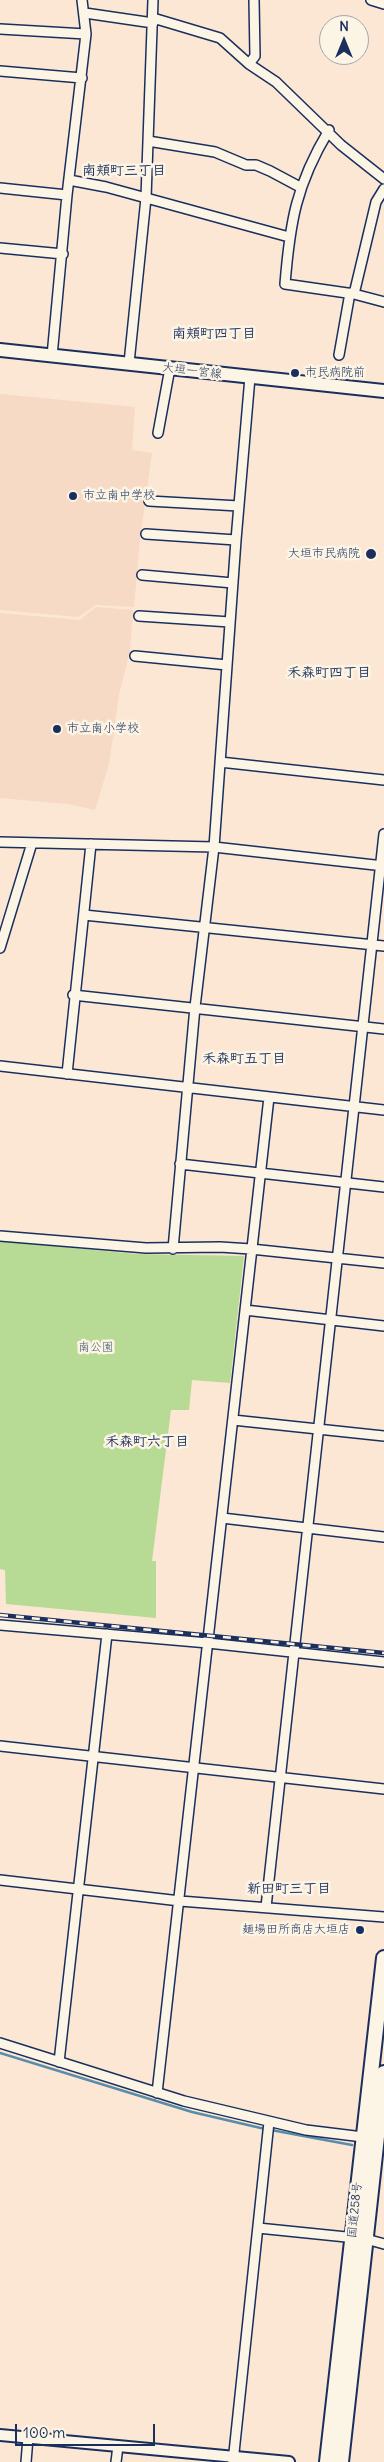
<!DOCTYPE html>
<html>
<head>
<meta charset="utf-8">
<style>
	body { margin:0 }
	#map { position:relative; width:384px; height:2462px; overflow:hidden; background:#fbe7d3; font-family:Delius,sans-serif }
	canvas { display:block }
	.north { position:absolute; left:319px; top:15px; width:50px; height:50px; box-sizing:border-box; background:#fcf5e5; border:1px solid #a2a6af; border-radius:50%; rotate:0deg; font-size:14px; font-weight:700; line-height:20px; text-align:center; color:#1b2f5e }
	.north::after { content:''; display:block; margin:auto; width:18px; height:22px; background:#1b2f5e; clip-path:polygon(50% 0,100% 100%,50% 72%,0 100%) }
	.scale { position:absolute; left:15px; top:2424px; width:140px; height:22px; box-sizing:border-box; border:2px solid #1b2f5e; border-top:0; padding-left:6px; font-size:15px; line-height:18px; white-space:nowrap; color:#1b2f5e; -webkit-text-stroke:4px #fcf5e5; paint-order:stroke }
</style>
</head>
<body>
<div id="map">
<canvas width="384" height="2462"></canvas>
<div class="north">N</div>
<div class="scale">100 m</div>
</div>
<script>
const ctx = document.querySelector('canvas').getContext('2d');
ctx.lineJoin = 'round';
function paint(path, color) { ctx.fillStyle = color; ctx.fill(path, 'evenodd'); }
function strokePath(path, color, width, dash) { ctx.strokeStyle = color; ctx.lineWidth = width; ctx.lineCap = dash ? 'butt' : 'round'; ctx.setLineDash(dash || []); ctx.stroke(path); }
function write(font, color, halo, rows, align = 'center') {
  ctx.font = font + ' Delius,"Klee One",sans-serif'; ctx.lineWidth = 5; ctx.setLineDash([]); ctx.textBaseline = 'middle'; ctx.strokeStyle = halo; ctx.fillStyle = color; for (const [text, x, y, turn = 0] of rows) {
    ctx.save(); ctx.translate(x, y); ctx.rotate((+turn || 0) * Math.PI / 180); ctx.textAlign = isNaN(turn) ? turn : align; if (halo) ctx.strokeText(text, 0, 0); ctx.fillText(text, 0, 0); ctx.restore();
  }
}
paint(new Path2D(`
	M0 394 135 407 132 450 152 453 140 539 134 607 96 605 78 617 0 610Z
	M96 607 133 610 130 651 119 695 109 764 95 810 68 804 0 798V613L80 620Z`), '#f6dac5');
paint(new Path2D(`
	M0 1241 137 1254 244 1256 230 1383 192 1380 189 1410H171L152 1561H156V1618L6 1604 5 1570 0 1569Z`), '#b7da94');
strokePath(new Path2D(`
	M0 2053 192 2112 265 2129
	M271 2130 352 2145`), '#578dab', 2.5);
const minor = new Path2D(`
	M371 0 384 4
	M85 13 153 23
	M153 18 220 38 249 64 276 82 341 145 384 179
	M0 29 86 34
	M249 64 255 56 254 0
	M0 71 82 78
	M329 130C296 185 290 222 285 284L354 294 384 302
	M148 141 215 152 246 165H256L270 171 300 187
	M69 180 106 187 289 237
	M0 188 67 195
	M0 248 63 254
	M354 294 376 202 384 189
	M339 355 350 293
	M52 356 67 195 86 34 82 0
	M129 363 146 198 153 0
	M158 433 170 368
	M149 501 239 506
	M146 534 236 540
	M142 575 233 583
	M139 616 230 622
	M135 656 227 665
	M220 762 384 780
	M0 842 214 847 384 866
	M84 915 384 946
	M0 948 32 843
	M73 995 384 1029
	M0 1066 384 1110
	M67 1074 91 844
	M180 1164 384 1187
	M0 1236 146 1248 220 1247 251 1249 384 1263
	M173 1249 195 1007 214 847 236 540 250 377
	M245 1310 384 1326
	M233 1420 384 1436
	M222 1518 384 1537
	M0 1625 208 1643 384 1662
	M0 1746 384 1789
	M0 1880 180 1901 384 1917
	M266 1907 384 834
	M0 2043 184 2101 306 2130 363 2137
	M59 2062 107 1634
	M157 2093 269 1097
	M258 2228 366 2239 384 2244
	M26 2462 28 2438
	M116 2462 118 2446
	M233 2462 269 2122`);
const tertiary = new Path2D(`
	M0 2435 289 2462`);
const primary = new Path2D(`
	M0 350 384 391`);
const trunk = new Path2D(`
	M327 2462 384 1958
	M341 2462 384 2073`);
strokePath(minor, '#1b2f5e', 12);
strokePath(tertiary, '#1b2f5e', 14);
strokePath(primary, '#1b2f5e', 16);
strokePath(trunk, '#1b2f5e', 18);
strokePath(minor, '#fcf5e5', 9);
strokePath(tertiary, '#fcf5e5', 10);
strokePath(primary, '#fcf5e5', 12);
strokePath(trunk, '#fcf5e5', 14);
const rail = new Path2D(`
	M0 1615 384 1653`);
strokePath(rail, '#1b2f5e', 4.5);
strokePath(rail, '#fcf5e5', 2.5, [8]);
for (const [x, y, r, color] of [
	[295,373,5,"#1b2f5e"],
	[73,496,5,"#1b2f5e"],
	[371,554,6,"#1b2f5e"],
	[57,729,5,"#1b2f5e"],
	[360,1930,5,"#1b2f5e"]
]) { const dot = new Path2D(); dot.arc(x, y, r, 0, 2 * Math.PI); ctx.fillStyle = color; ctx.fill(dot); strokePath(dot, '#fcf5e5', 2); }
write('12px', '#1b2f5e', '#fcf5e5', [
	["大垣一宮線",192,371,7],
	["国道258号",355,2210,-84]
]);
write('12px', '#1b2f5e', '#fcf5e5', [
	["市民病院前",305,373],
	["市立南中学校",83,496],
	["大垣市民病院",360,554,"right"],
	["市立南小学校",67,729],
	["麺場田所商店大垣店",350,1930,"right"]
], 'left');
write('12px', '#425a6c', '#fcf5e5', [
	["南公園",96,1348]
]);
write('bold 14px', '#1b2f5e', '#fcf5e5', [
	["南頬町三丁目",124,171],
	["南頬町四丁目",214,334],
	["禾森町四丁目",329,673],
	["禾森町五丁目",244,1059],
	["禾森町六丁目",147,1442],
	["新田町三丁目",289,1889]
]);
</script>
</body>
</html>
